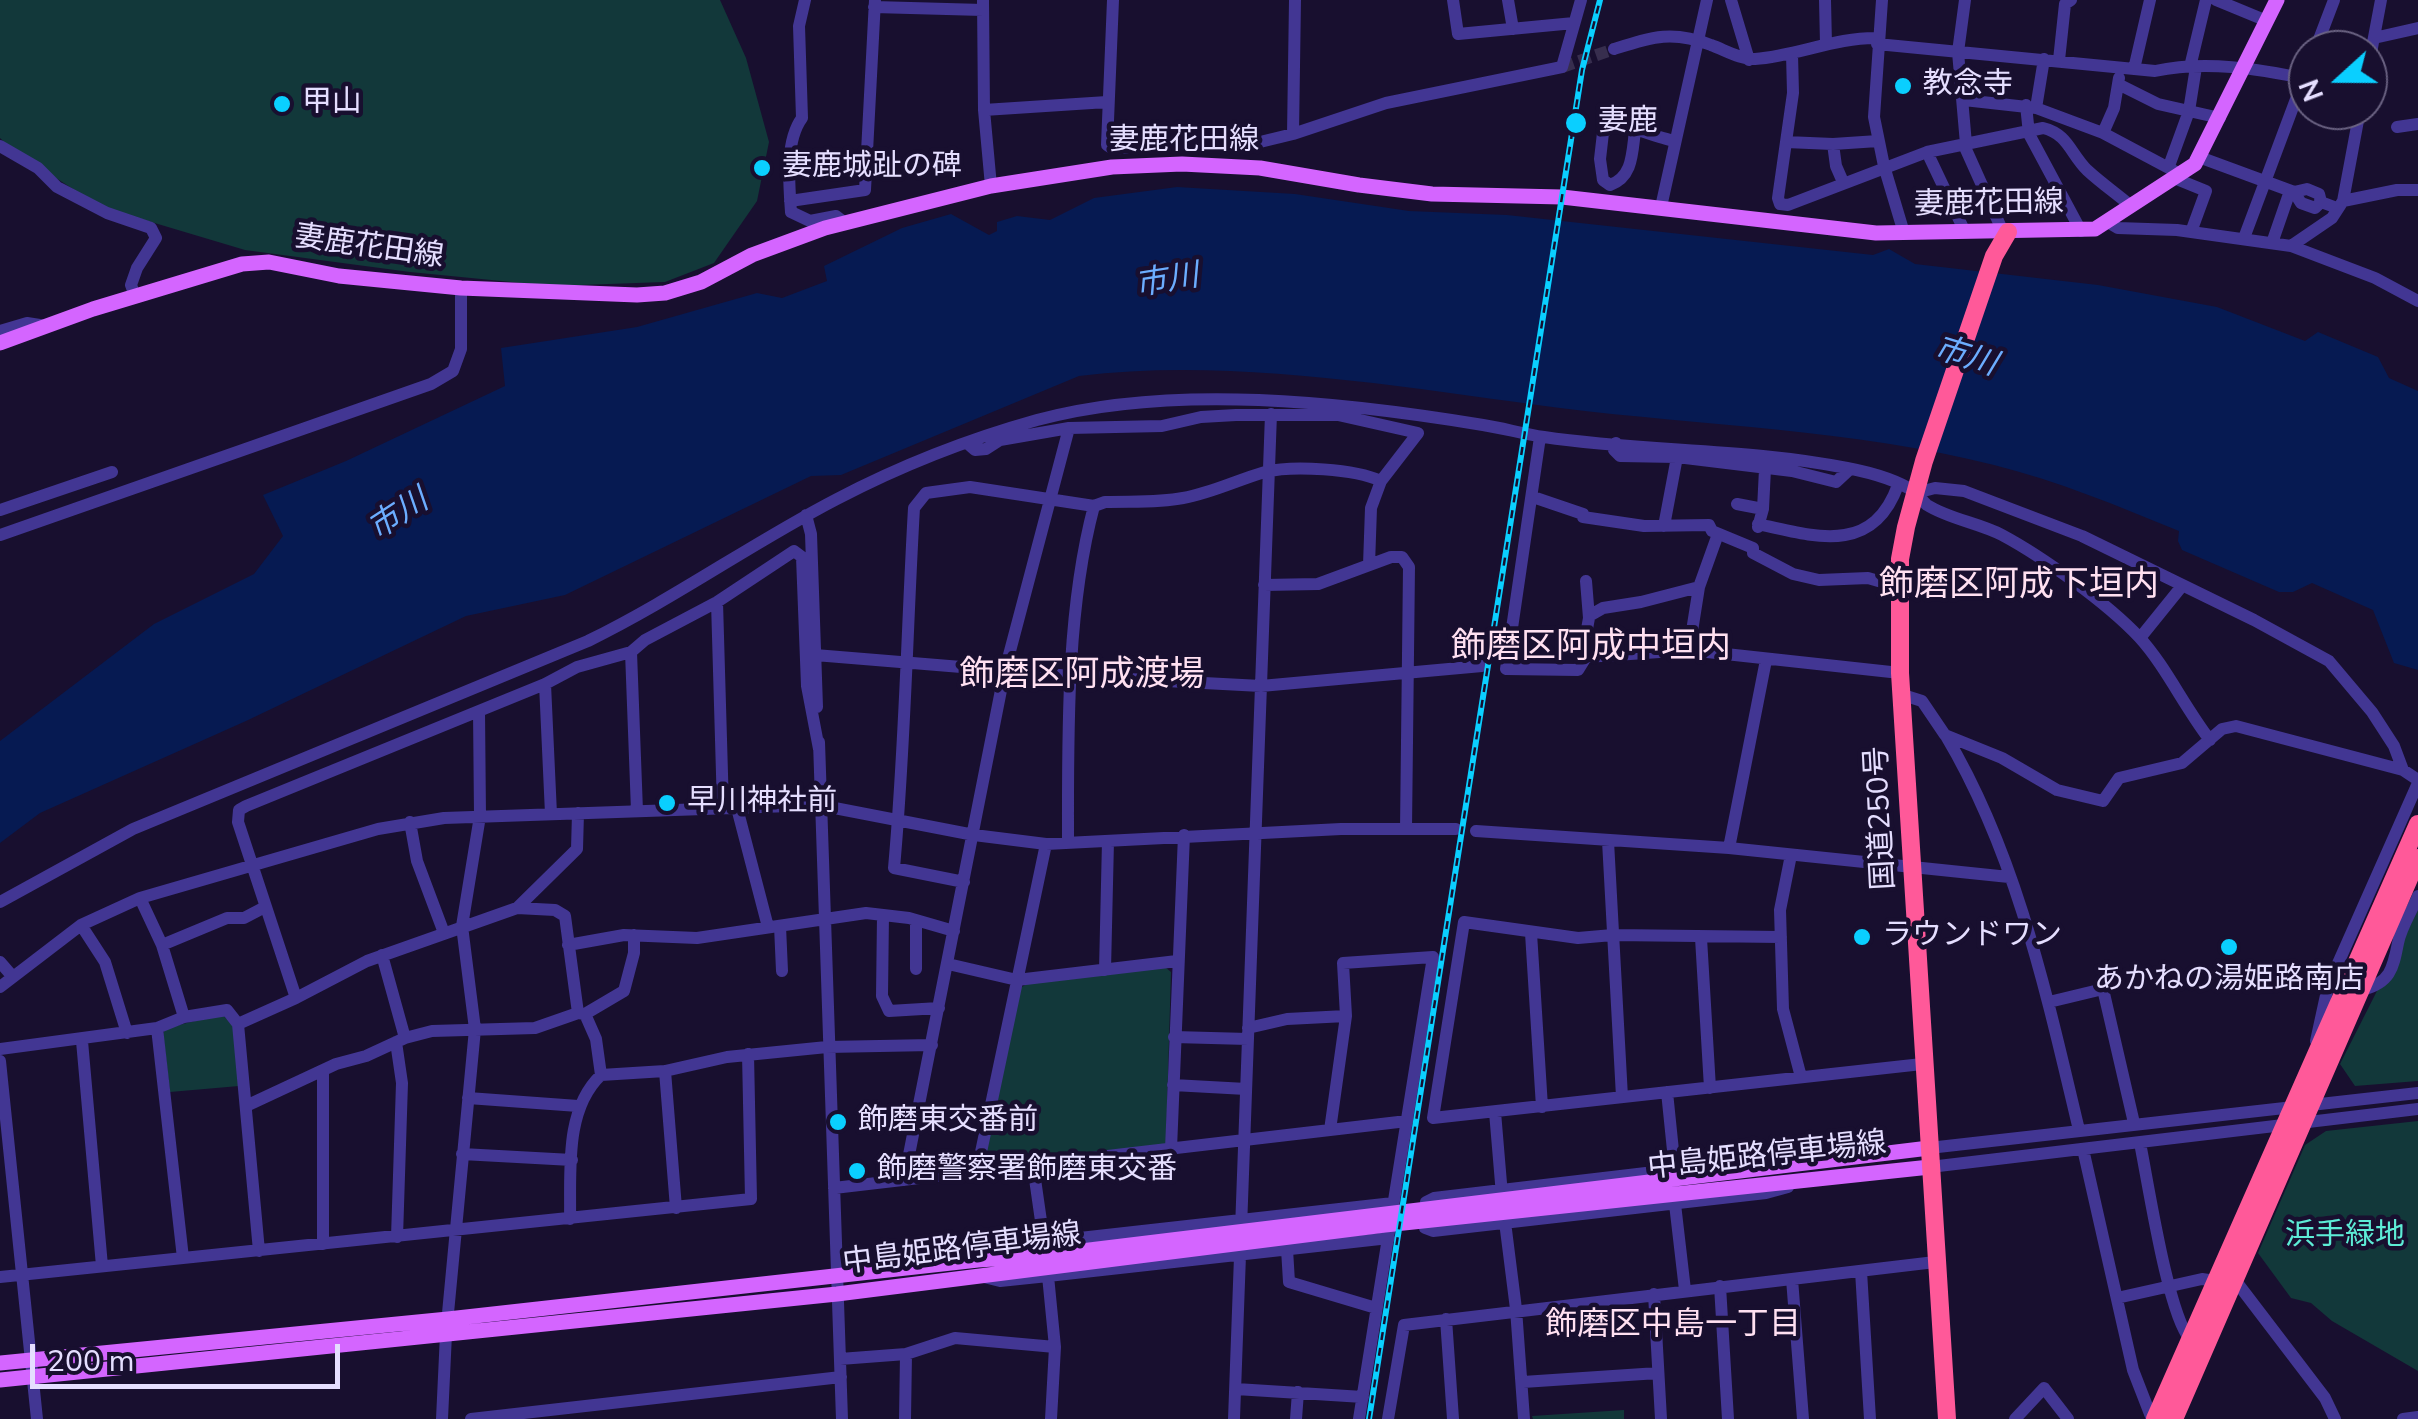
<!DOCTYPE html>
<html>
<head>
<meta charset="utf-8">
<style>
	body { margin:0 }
	#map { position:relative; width:2418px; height:1419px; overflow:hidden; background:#180f2f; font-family:"Nunito Sans",sans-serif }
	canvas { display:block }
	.north { position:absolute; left:2288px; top:30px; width:100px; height:100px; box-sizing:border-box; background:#180f2f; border:2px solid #6a6282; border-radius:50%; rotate:249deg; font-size:28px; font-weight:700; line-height:40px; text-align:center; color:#e5deff }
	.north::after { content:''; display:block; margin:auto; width:35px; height:45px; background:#0acfff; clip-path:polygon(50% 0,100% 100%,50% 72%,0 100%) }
	.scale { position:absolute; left:30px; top:1344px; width:310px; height:45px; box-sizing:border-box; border:5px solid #e5deff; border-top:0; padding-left:12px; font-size:30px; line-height:35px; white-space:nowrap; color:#e5deff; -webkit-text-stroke:8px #180f2f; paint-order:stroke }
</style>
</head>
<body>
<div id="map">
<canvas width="2418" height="1419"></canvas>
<div class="north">N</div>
<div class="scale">200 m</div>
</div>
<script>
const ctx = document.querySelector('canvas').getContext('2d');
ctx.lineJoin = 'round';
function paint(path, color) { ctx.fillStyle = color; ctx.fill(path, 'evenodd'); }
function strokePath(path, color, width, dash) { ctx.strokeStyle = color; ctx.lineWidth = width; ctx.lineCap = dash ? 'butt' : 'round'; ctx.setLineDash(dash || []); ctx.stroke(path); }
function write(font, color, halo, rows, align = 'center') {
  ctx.font = font + ' "Nunito Sans","Noto Sans JP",sans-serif'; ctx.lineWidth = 9; ctx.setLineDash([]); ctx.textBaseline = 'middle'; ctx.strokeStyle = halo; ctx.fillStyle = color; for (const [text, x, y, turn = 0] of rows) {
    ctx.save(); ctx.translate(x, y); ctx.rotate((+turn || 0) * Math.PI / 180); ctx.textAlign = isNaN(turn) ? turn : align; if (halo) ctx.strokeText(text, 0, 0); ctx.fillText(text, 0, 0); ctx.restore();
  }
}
paint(new Path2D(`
	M0 0H720L746 58 769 142 757 201 714 263 665 282 552 286 410 272 245 250 101 207 14 151 0 138Z
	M2418 910V1081L2355 1086 2340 1064Z
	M1165 967 1171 972 1166 1144 987 1167 984 1162 1020 988 1027 984Z
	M222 1014 233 1026 239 1086 170 1092 163 1033 167 1028Z
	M2418 1121V1371L2332 1321 2311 1303 2291 1298 2258 1253 2305 1145 2326 1131Z
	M1624 1410V1419H1533L1532 1416Z`), '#12383a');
paint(new Path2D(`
	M1177 187 1295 194 1409 211 1507 215 1873 255 1889 249 1915 264 2098 285 2217 307 2305 341 2318 332 2378 357 2389 378 2418 391V670L2394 663 2373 610 2312 583 2293 592H2279L2182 550 2178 541 2179 531C2118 506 2058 481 1994 465 1853 429 1704 426 1560 408 1406 388 1233 357 1079 376L841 475 811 476 565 595 466 616 246 721 40 813 0 843V741L154 624 254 574 283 536 263 495 346 461 505 386 501 348 637 327 757 293 782 298 827 281 824 266 902 228 951 214 989 235 997 231V222L1017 216 1050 220 1094 198Z`), '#061a52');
strokePath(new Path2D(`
	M1562 67 1614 49`), '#372e4e', 12, [12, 6]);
strokePath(new Path2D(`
	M805 0 799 26 802 118C785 141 789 183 791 212L810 221 836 216 845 223
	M983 0 984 110 991 186
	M1113 0 1107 145 1113 149 1187 140 1256 143 1293 134 1386 103 1562 67 1581 0
	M1453 0 1458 34 1574 23
	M1508 0 1513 29
	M1731 0 1749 60
	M1825 0 1826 44
	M1882 0 1874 117 1884 166 1904 233
	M1965 0 1958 52 1966 144
	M2216 0 2267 21
	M874 7 983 10
	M2374 38 2418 28
	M1877 44 2155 71C2206 60 2258 69 2308 79
	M1614 49C1652 37 1672 30 1711 45 1725 50 1741 60 1755 59 1797 56 1836 37 1878 38
	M2315 50 2334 0
	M1792 54 1793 93 1778 198 1780 204 1788 205 1927 152 2043 128C2068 134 2070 153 2087 170 2101 183 2117 194 2131 206
	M2059 60 2065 4 2071 0
	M2190 67 2206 0
	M2134 69 2150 0
	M2368 69 2381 0
	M2118 84 2158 104 2220 118
	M1964 100 2036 108 2103 133 2180 174
	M2026 105 2029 134 2081 231
	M2036 108 2044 59
	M984 110 1107 102
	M2397 127 2418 124
	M1635 131C1632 153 1633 177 1610 185L1603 180 1600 159 1603 133C1608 129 1611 126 1617 125 1622 124 1664 139 1674 141
	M2103 133 2114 108 2119 78
	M1293 134 1295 0
	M1786 142 1833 144 1878 141
	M1833 144 1836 166 1843 182
	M1964 145 2003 232
	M0 146 38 168 57 187 107 213 151 228 156 238 137 268 131 285 135 296
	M1927 152 1965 232
	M2199 157 2294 192 2301 203 2315 208 2321 202 2337 208
	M2169 166 2189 111 2196 67
	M2174 178 2206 191 2191 232
	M2294 192 2307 189 2319 194 2321 202
	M790 201 865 190 875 0
	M2343 201 2397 190H2418
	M1661 207 1707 0
	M2108 222 2118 228 2177 230 2291 246 2375 278 2418 301
	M2244 238 2308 67
	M2272 243 2290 191
	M2291 246 2332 218 2343 201 2360 110
	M0 331 27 323 46 326
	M1338 415 1418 433 1381 481 1371 508 1369 565
	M1540 437 1506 669 1578 670 1586 657 1689 650 1900 673
	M967 443 975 450 986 449 1000 440 1069 428 1162 426 1201 417 1236 415H1338L1343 407
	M1616 443 1614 450 1620 456 1677 457 1664 526
	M1677 457 1792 471 1836 482 1850 469
	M1916 493 1935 488 1964 491 2082 536 2254 620 2329 661 2372 712 2394 746 2403 770
	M1533 497 1583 514V517L1644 526 1709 525 1712 531 1753 548V553L1793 574 1819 580 1868 578 1899 587
	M1737 504 1763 509
	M0 510 112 472
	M806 515 811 534 817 707
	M1758 524C1816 537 1873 555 1898 485
	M1758 527 1763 509 1765 469
	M0 535 431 384 453 371 461 349V288
	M1586 581 1589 618 1583 651 1586 657
	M1264 585 1318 584 1391 557H1402L1409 567 1406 829
	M717 602 723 808
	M1589 616 1603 608 1641 602 1699 587
	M2140 638 2182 586
	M1689 650 1699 587 1718 534
	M631 652 637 811
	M815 655 1071 676 1261 686 1482 666
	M545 684 551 814
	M1903 695 1922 701 1945 735 2002 758 2057 790 2103 801 2119 778 2182 763 2222 729 2236 726 2403 770 2418 780
	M1946 736C2017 855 2047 996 2079 1130
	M819 742 842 1419
	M737 808 768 927
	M578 813 577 849 517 908 367 961 296 998 238 822 239 810 246 806 545 684 577 667 631 652 645 640 717 602 794 551 802 557 807 686 819 749
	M410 822 417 861 444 933
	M1476 831 1729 848 2009 877
	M1608 841 1622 1097
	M1068 843C1068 734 1066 611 1094 506
	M1729 848 1766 660
	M1791 855 1780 910 1783 1009 1801 1077
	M964 882 894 868C905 748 907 628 914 508L926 493 970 487 1094 506 1105 502C1131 501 1158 503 1183 498 1212 493 1237 480 1265 472 1293 465 1355 469 1381 481
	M140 898 162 945 184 1017
	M0 902 133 829 588 641C674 599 752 543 837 499 900 466 969 439 1037 420 1173 383 1344 402 1483 425 1503 428 1523 434 1544 437 1645 452 1747 448 1847 468 1868 472 1897 480 1915 492 1920 496 1922 501 1927 505 1949 519 1979 523 2002 535 2043 557 2107 603 2139 637 2165 665 2185 708 2210 740
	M517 908 555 910 565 916 578 1013 585 1014 596 1039 601 1075
	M883 915 882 996 889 1011 939 1008
	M916 920V969
	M81 925 105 962 127 1033
	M780 926 782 971
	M1531 933 1542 1107
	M1781 937 1613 935 1578 938 1464 922 1433 1118 1922 1064
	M1701 938 1710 1088
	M162 945 227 918H244L265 907
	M568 945 624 935 697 938 866 913 909 918 954 931
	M382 955 405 1038
	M0 962 13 977
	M948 964 1017 980 1177 961
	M1105 970 1108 841
	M0 987 81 925 140 898 378 829 444 818 819 805 974 835 1046 844 1341 829H1456
	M2362 990C2390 983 2393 969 2398 943 2401 927 2412 911 2418 896
	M2049 1002 2103 989 2134 1123
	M585 1014 624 991 634 953V935
	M238 1024 296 998
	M157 1028 183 1258
	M1248 1028 1287 1019 1346 1016
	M1174 1037 1248 1039
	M82 1041 102 1266
	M2316 1041 2328 986 2418 783
	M396 1042 402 1083 397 1237
	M0 1049 157 1028 184 1017 227 1010 238 1024 259 1251
	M0 1061 37 1419
	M323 1071V1244
	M665 1071 676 1208
	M1173 1085 1246 1089
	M1667 1092 1675 1170
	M468 1098 578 1106
	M246 1106 336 1064 366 1056 405 1038 432 1031 535 1028 578 1013
	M1495 1112 1502 1195
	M1330 1130 1346 1016 1343 963 1433 957 1359 1419
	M2140 1143C2148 1182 2168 1315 2190 1339
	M1929 1148 2418 1093
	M1171 1149 1184 835
	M2083 1149 2133 1370 2152 1419
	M462 1154 572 1160
	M1775 1163 1756 1160 1434 1198 1426 1202 1425 1228 1433 1231 1766 1193 1788 1187
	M1033 1165 1044 1242
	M1930 1167 2418 1109
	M977 1171 1046 844
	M904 1180 1005 670 1069 428
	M834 1188 1407 1121
	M1675 1204 1685 1290
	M1504 1214 1516 1309 1524 1419
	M570 1219C571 1172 564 1110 601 1075L665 1071 727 1057 827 1047 932 1045
	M1287 1249 1289 1282 1376 1308
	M980 1258 993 1251 1044 1242 1393 1203
	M1861 1271 1870 1419
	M1048 1276 1055 1347 1051 1419
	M0 1277 751 1199 748 1054
	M984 1277 1000 1281 1048 1276 1389 1238
	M1792 1279 1803 1419
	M2235 1280 2325 1398 2335 1419
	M1720 1286 1728 1419
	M1654 1294 1661 1419
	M2117 1298 2202 1279 2215 1281
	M1446 1319 1453 1419
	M840 1359 906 1354 955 1338 1055 1347
	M1523 1382 1658 1373
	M1236 1389 1363 1397
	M442 1419 446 1334 475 1029 462 926 480 816 479 711
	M471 1419 841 1377
	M905 1419 906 1354
	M1234 1419 1271 414
	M1296 1419 1298 1392
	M1388 1419 1404 1325 1935 1262
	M2015 1419 2044 1388 2068 1419
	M2403 1419 2418 1417`), '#423693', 12);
strokePath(new Path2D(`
	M0 343 93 309 242 264 269 262 339 276 461 288 637 295 665 293 701 282 752 255 825 228 991 186 1112 167 1182 164 1260 168 1359 185 1432 194 1562 197 1876 233 2095 229 2195 164 2277 0
	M0 1363 448 1319 978 1260 1040 1256 1929 1148
	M0 1380 837 1294 1385 1225 1930 1167`), '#d465ff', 15);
strokePath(new Path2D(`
	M1947 1419 1900 673V559L1906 527 1924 461 1994 256 2008 232
	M2155 1419 2418 824
	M2174 1419 2418 858`), '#ff5999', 18);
const rail = new Path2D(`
	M1369 1419 1582 70 1600 0`);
strokePath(rail, '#0acfff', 6);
strokePath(rail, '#180f2f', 2.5, [8]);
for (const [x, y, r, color] of [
	[1903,86,10,"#0acfff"],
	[282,104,10,"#0acfff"],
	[1576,123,12,"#0acfff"],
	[762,168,10,"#0acfff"],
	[667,803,10,"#0acfff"],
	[1862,937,10,"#0acfff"],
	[2229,947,10,"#0acfff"],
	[838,1122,10,"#0acfff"],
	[857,1171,10,"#0acfff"]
]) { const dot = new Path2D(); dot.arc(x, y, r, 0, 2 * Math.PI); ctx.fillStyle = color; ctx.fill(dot); strokePath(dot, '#180f2f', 4); }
write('30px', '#e5deff', '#180f2f', [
	["教念寺",1923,86],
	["甲山",302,104],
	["妻鹿",1598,123],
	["妻鹿城趾の碑",782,168],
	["早川神社前",687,803],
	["ラウンドワン",1882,937],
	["あかねの湯姫路南店",2229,981,"center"],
	["飾磨東交番前",858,1122],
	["飾磨警察署飾磨東交番",877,1171]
], 'left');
write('30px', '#e5deff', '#180f2f', [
	["妻鹿花田線",1184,142],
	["妻鹿花田線",1989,205,-1],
	["妻鹿花田線",369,248,8],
	["国道250号",1882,818,-93],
	["中島姫路停車場線",1767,1157,-6],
	["中島姫路停車場線",962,1250,-7]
]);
write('30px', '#5decd6', '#180f2f', [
	["浜手緑地",2345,1237]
]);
write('italic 32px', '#6cadff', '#180f2f', [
	["市川",1167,282,-9],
	["市川",1965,358,17],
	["市川",399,516,-33]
]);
write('32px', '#ffe0f1', '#180f2f', [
	["飾磨区中島一丁目",1673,1326]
]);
write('35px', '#ffe0f1', '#180f2f', [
	["飾磨区阿成下垣内",2019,587],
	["飾磨区阿成中垣内",1591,649],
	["飾磨区阿成渡場",1082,677]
]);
</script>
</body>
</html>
